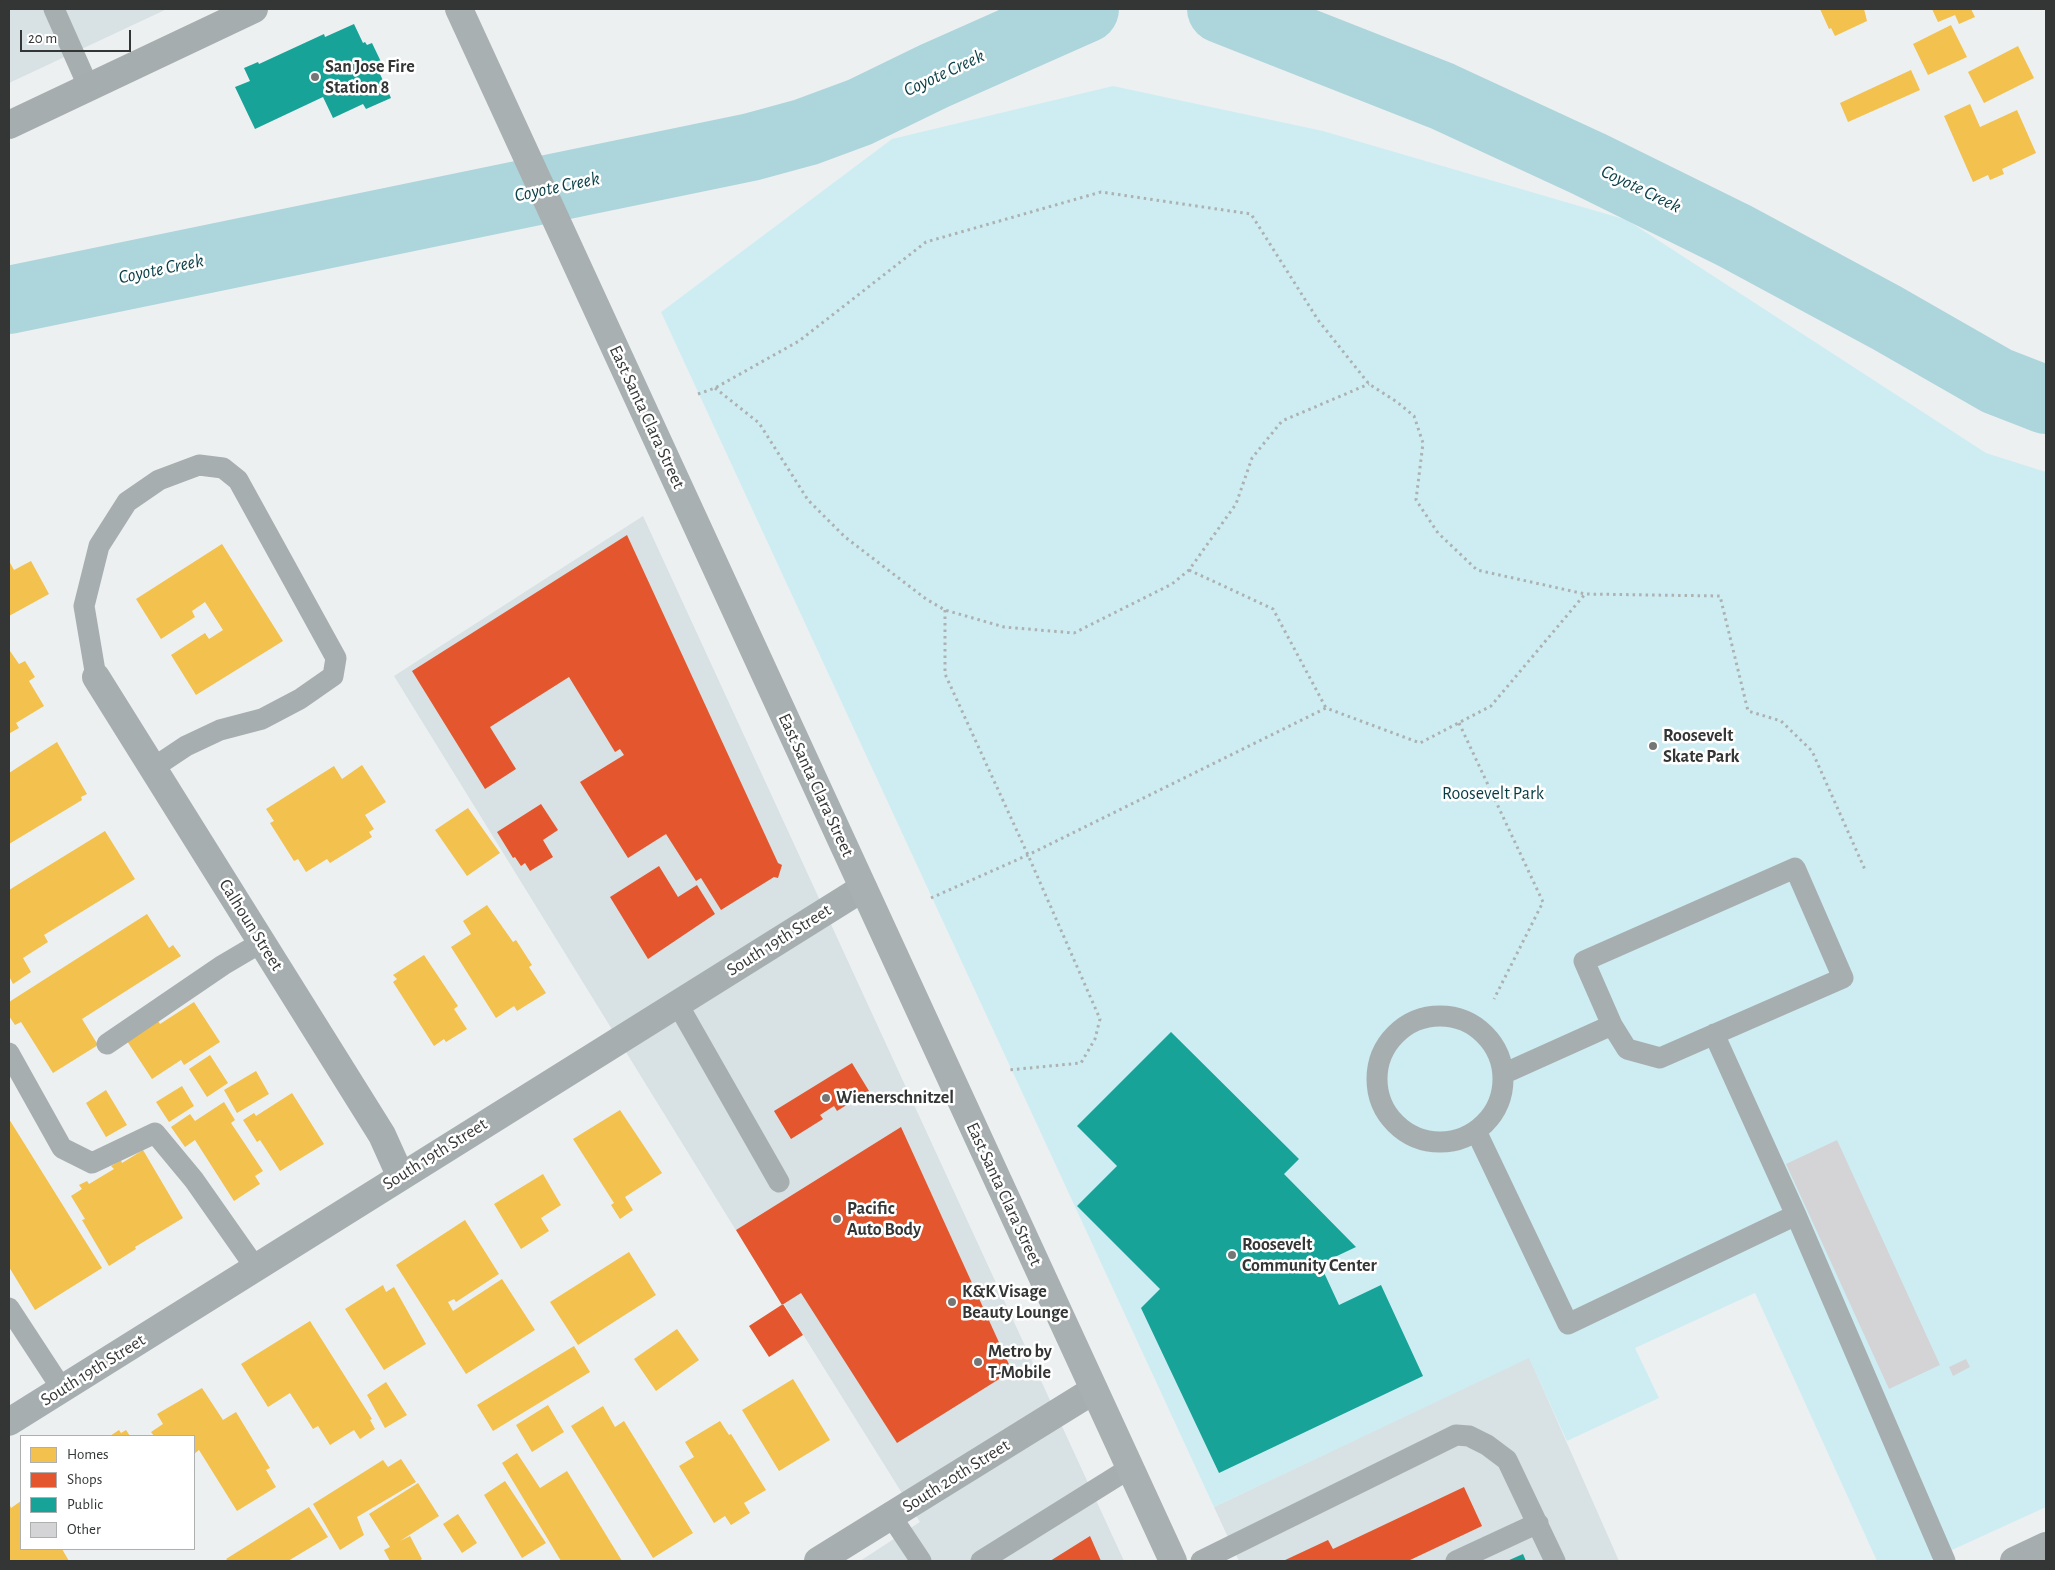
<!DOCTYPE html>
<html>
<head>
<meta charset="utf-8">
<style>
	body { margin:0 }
	#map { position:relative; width:2055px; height:1570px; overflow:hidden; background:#edf0f1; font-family:"Alegreya Sans",sans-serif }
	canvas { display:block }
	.frame { position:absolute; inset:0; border:10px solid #343636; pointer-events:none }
	.legend { position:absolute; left:20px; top:1435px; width:175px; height:115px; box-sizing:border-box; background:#fff; border:1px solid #aeafaf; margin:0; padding:6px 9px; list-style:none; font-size:15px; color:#343636 }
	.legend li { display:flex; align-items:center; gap:10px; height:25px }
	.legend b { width:25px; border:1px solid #aeafaf }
	.scale { position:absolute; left:20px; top:30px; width:111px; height:22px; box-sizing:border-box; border:2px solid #343636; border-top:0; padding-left:6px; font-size:15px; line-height:18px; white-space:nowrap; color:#343636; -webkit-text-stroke:4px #fff; paint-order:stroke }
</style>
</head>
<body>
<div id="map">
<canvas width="2055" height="1570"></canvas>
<div class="frame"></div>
<ul class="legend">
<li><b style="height:14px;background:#f2c14e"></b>Homes</li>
<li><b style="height:14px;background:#e4572e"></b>Shops</li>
<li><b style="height:14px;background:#17a398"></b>Public</li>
<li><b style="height:14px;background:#d4d4d6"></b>Other</li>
</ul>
<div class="scale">20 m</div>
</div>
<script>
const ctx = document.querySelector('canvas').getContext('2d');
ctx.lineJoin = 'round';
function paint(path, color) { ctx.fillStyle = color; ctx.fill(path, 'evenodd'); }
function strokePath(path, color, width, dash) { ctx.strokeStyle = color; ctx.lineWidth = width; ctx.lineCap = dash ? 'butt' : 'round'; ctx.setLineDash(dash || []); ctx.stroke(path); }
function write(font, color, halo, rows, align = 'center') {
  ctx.font = font + ' "Alegreya Sans",sans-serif'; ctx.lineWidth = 5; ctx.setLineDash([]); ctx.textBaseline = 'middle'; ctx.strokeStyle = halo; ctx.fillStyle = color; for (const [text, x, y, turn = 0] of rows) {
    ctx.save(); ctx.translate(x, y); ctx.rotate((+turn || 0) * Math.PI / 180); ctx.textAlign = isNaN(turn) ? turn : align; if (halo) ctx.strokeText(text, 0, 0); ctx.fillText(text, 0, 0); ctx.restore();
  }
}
paint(new Path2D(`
	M9 9H167L9 83Z
	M643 516 1124 1561H860L920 1522 784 1304 782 1305 394 676Z
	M1529 1357 1619 1561H1239L1214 1507Z`), '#d8e1e3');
paint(new Path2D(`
	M1113 86 1323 131 1627 220 1986 453 2046 472V1507L1928 1561H1877L1755 1293 1635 1348 1659 1398 1567 1441 1529 1358 1214 1507 661 312 892 139Z`), '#ceedf2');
paint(new Path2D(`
	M1820 9H1864L1867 21 1835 36 1831 28 1829 29Z
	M1932 9H1971L1975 17 1959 24 1955 15 1938 22Z
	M1951 25 1967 57 1928 75 1913 44Z
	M2018 46 2034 78 1984 103 1968 72Z
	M1911 70 1920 90 1848 122 1840 103Z
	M1970 104 1980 127 2017 110 2036 153 2002 169 2004 174 1990 180 1988 175 1973 182 1944 116Z
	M222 544 283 641 196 695 171 655 205 633 209 639 223 630 205 602 192 611 195 617 161 639 136 599Z
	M9 561 14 570 31 561 49 594 9 616Z
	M10 651 19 664 25 661 35 677 29 681 44 706 16 723 19 728 10 733Z
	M57 742 87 794 81 797 82 800 9 844V773Z
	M362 765 386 802 365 815 374 829 369 832 372 837 330 863 327 859 306 872 298 859 294 861 270 823 274 821 266 809 334 766 342 779Z
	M468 808 500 853 467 876 435 830Z
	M105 831 135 879 44 935 48 942 23 958 31 972 13 984 9 976V890Z
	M487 905 513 942 516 940 532 965 529 967 546 993 517 1011 514 1006 496 1018 451 947 471 934 463 921Z
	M147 914 169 948 173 945 181 956 82 1019 98 1045 53 1073 21 1022 15 1025 9 1016V1002Z
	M424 955 458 1006 454 1009 467 1029 446 1042 444 1039 434 1046 393 982 397 979 393 975Z
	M194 1002 220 1042 184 1065 181 1060 152 1079 127 1041 158 1021 160 1024Z
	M210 1055 228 1083 207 1097 189 1069Z
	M256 1071 269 1094 237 1113 224 1090Z
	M182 1086 194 1106 169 1122 156 1102Z
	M106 1090 127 1125 106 1137 86 1103Z
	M292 1093 324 1144 280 1171 260 1140 257 1142 243 1120 254 1113 256 1116Z
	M224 1102 235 1120 231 1123 263 1171 255 1176 260 1184 234 1201 195 1140 185 1147 171 1127 190 1114 195 1121Z
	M620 1110 662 1173 625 1197 633 1210 620 1219 611 1205 614 1203 573 1139Z
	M9 1119 102 1268 35 1310 9 1267Z
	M143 1150 183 1218 135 1247 136 1249 109 1266 82 1220 85 1219 71 1196 82 1189 79 1185 87 1181 89 1184 114 1169 111 1166 121 1160 122 1163Z
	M543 1174 561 1205 541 1218 549 1231 521 1249 494 1204Z
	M465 1220 499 1274 456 1302 454 1299 448 1302 453 1311 502 1279 535 1330 466 1374 396 1265Z
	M629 1252 656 1295 578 1345 550 1302Z
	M383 1285 386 1292 394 1287 426 1344 384 1370 345 1309Z
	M310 1321 372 1419 370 1420 375 1429 360 1439 354 1430 330 1445 318 1426 313 1429 290 1393 268 1407 241 1364Z
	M677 1329 699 1360 656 1391 634 1359Z
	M574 1346 590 1372 493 1431 477 1405Z
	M793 1379 830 1440 779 1471 742 1410Z
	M386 1382 407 1415 385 1428 367 1395Z
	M202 1388 223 1420 236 1412 270 1468 266 1470 276 1487 237 1511 199 1450 194 1454V1436H154L151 1432 163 1424 157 1414Z
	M548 1405 564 1432 532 1452 516 1425Z
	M603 1406 615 1427 624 1421 693 1533 653 1558 571 1426Z
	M720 1421 729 1435 731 1434 766 1490 744 1503 750 1513 731 1525 725 1516 714 1523 679 1466 694 1457 685 1442Z
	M119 1430 121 1433 126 1430 130 1436H110Z
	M517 1453 540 1488 567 1471 622 1561H561L502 1463Z
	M401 1459 416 1482 357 1517 364 1535 340 1550 313 1504 383 1460 388 1467Z
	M505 1481 546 1543 522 1558 484 1495Z
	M418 1483 439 1516 400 1541 410 1536 422 1559 419 1561H390L384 1550 390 1547 369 1514Z
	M21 1501V1549H62L69 1561H9V1503L11 1508Z
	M309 1507 328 1537 288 1561H228L226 1559Z
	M458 1514 477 1543 462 1553 443 1524Z`), '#f2c14e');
paint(new Path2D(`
	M627 535 778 863 782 865 778 878 774 877 721 910 701 878 696 881 666 834 628 858 580 782 624 755 620 749 615 752 569 677 490 727 516 769 485 789 412 671Z
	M541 804 558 830 543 840 553 857 530 871 525 863 521 866 515 857 513 858 497 832Z
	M659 866 678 897 697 885 715 914 648 959 610 897Z
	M852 1063 869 1091 837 1111 834 1106 820 1115 823 1119 791 1139 774 1111Z
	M901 1127 1012 1371 897 1443 801 1293 782 1305 736 1230Z
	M783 1304 803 1335 769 1357 749 1326Z
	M1464 1487 1482 1526 1408 1561H1283L1328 1540 1333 1549Z
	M1090 1536 1101 1561H1050Z`), '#e4572e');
paint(new Path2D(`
	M354 24 363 43 365 42 367 45 372 43 384 68 380 70 382 73 380 74 391 98 366 109 363 104 333 118 323 97 255 129 235 87 250 81 244 68 258 62 259 64 324 34 325 37Z
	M1171 1032 1299 1159 1284 1174 1356 1247 1320 1264 1339 1305 1381 1285 1423 1376 1219 1473 1141 1308 1160 1289 1077 1206 1117 1166 1077 1126Z
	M1523 1554 1526 1561H1507Z`), '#17a398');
strokePath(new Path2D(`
	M1221 9 1442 96 1589 164 1735 236 1887 318 1997 381 2046 400
	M9 300 751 147 806 132 860 112 934 76 1085 9`), '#add5dc', 68);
paint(new Path2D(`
	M1837 1140 1940 1365 1889 1389 1786 1164Z
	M1966 1359 1970 1367 1953 1376 1949 1367Z`), '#d4d4d6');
strokePath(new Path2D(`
	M715 388 759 423 808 500 845 537 926 599 945 610 1004 627 1074 633 1172 584 1189 570 1236 504 1252 458 1282 421 1369 384
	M698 394 715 388 799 341 926 242 1101 192 1251 214 1318 320 1369 384 1397 402 1414 416 1423 443 1416 500 1438 533 1477 570 1585 594 1720 596 1748 711 1781 721 1812 751 1866 872
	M1189 570 1273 609 1326 708
	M945 610V674L1028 855 1100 1019 1095 1039 1081 1063 1009 1070
	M1459 723 1543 902 1494 999
	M931 898 1028 855 1326 708 1420 743 1491 706 1585 594`), '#acb1b1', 3, [2.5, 4]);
strokePath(new Path2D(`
	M54 9 89 88
	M96 677 84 606 99 546 127 502 159 480 199 465 223 468 238 480 336 658 333 676 300 699 262 719 220 730 186 746 153 768
	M1795 868 1843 978 1660 1058 1627 1049 1612 1025 1584 961Z
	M677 1003 779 1182
	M1377 1079a63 63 0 1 1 126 0a63 63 0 1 1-126 0Z
	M1714 1034 1796 1215 1945 1561
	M107 1044 223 965 262 942
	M9 1053 62 1148 92 1163 155 1133 194 1180 255 1267
	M1503 1074 1612 1025
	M1476 1131 1568 1324 1796 1215
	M9 1308 62 1389
	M891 1516 921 1561
	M981 1561 1130 1468
	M1201 1561 1456 1435 1469 1436 1487 1445 1507 1460 1555 1561
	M1456 1561 1538 1523`), '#a7aeb0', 21);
strokePath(new Path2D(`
	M96 677 382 1135 400 1175
	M9 1422 863 888
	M818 1561 1094 1390`), '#a7aeb0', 28);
strokePath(new Path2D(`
	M9 125 254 9
	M2014 1561 2046 1546`), '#a6adae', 28);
strokePath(new Path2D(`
	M459 9 1173 1561`), '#a9b0b1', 28);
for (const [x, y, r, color] of [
	[315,77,5,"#757777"],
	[1653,746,5,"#757777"],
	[826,1098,5,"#757777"],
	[837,1219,5,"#757777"],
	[1232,1255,5,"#757777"],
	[952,1302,5,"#757777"],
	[978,1362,5,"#757777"]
]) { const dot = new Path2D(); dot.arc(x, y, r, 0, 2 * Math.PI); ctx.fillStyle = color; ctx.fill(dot); strokePath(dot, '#fff', 2); }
write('bold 18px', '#343636', '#fff', [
	["San Jose Fire",325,67],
	["Station 8",325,88],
	["Roosevelt",1663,736],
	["Skate Park",1663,757],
	["Wienerschnitzel",836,1098],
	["Pacific",847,1209],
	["Auto Body",847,1230],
	["Roosevelt",1242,1245],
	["Community Center",1242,1266],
	["K&K Visage",962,1292],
	["Beauty Lounge",962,1313],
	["Metro by",988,1352],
	["T-Mobile",988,1373]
], 'left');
write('18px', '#343636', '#fff', [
	["East Santa Clara Street",647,417,65],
	["East Santa Clara Street",816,785,65],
	["Calhoun Street",251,925,58],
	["South 19th Street",779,940,-32],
	["South 19th Street",435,1154,-32],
	["East Santa Clara Street",1004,1194,65],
	["South 19th Street",93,1370,-32],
	["South 20th Street",956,1476,-32]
]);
write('18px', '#053b42', '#fff', [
	["Roosevelt Park",1493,794]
]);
write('italic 19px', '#093f46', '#fff', [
	["Coyote Creek",944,73,-25],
	["Coyote Creek",557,187,-12],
	["Coyote Creek",1641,189,26],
	["Coyote Creek",161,269,-12]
]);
</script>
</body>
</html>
